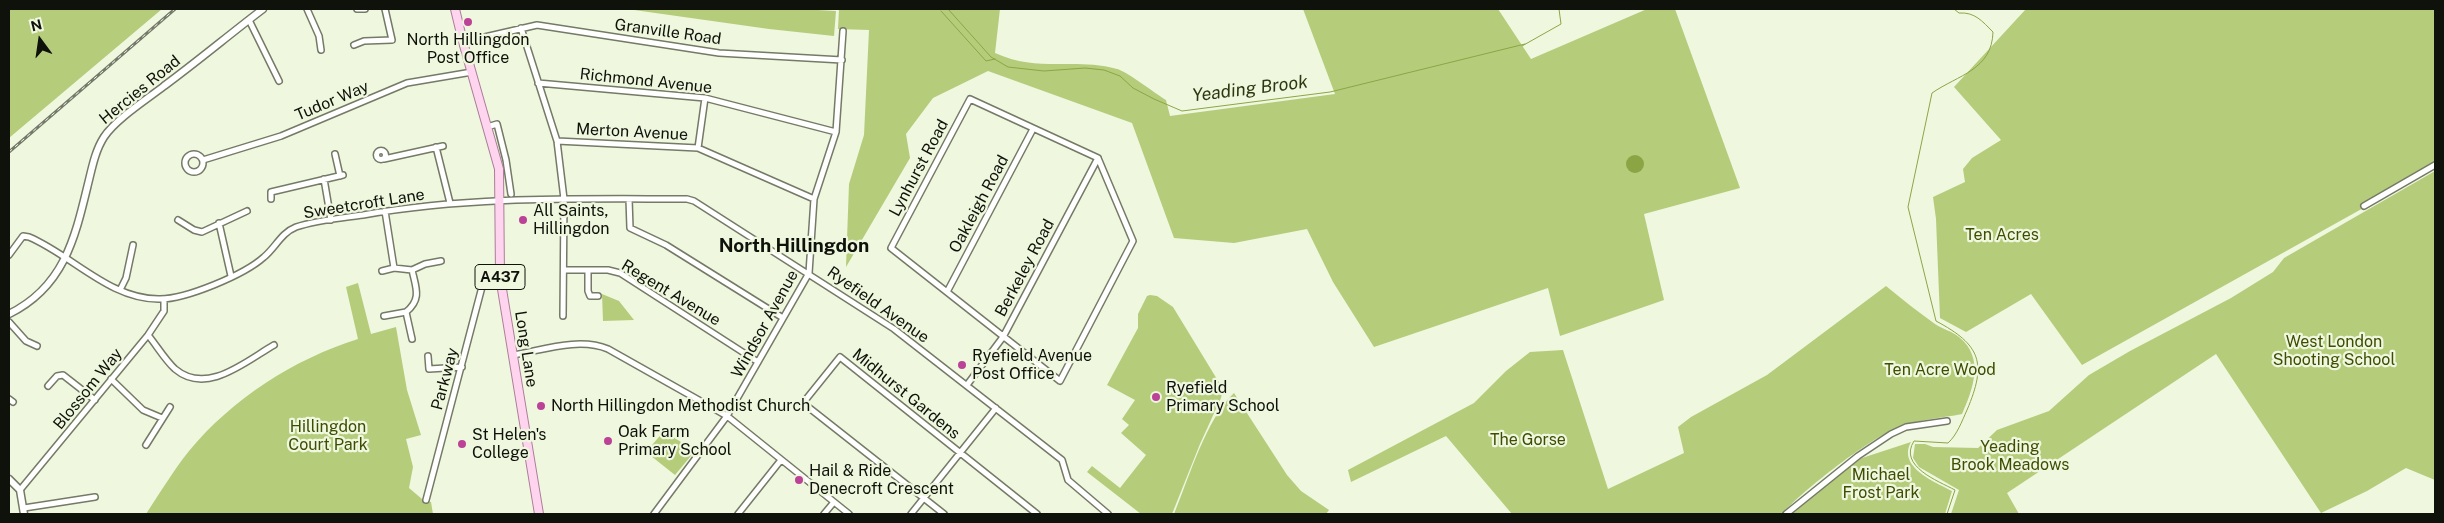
<!DOCTYPE html>
<html>
<head>
<meta charset="utf-8">
<style>
	body { margin:0 }
	#map { position:relative; width:2444px; height:523px; overflow:hidden; background:#eff7df; font-family:"Public Sans",sans-serif }
	canvas { display:block }
	.frame { position:absolute; inset:0; border:10px solid #0f120a; pointer-events:none }
	.north { position:absolute; left:15px; top:15px; width:50px; height:50px; -webkit-text-stroke:4px #eff7df; paint-order:stroke; rotate:346deg; font-size:14px; font-weight:700; line-height:20px; text-align:center; color:#0f120a }
	.north::after { content:''; display:block; margin:auto; width:18px; height:22px; background:#0f120a; clip-path:polygon(50% 0,100% 100%,50% 72%,0 100%) }
</style>
</head>
<body>
<div id="map">
<canvas width="2444" height="523"></canvas>
<div class="frame"></div>
<div class="north">N</div>
</div>
<script>
const ctx = document.querySelector('canvas').getContext('2d');
ctx.lineJoin = 'round';
function paint(path, color) { ctx.fillStyle = color; ctx.fill(path, 'evenodd'); }
function strokePath(path, color, width, dash) { ctx.strokeStyle = color; ctx.lineWidth = width; ctx.lineCap = dash ? 'butt' : 'round'; ctx.setLineDash(dash || []); ctx.stroke(path); }
function write(font, color, halo, rows, align = 'center') {
  ctx.font = font + ' "Public Sans",sans-serif'; ctx.lineWidth = 4.5; ctx.setLineDash([]); ctx.textBaseline = 'middle'; ctx.strokeStyle = halo; ctx.fillStyle = color; for (const [text, x, y, turn = 0] of rows) {
    ctx.save(); ctx.translate(x, y); ctx.rotate((+turn || 0) * Math.PI / 180); ctx.textAlign = isNaN(turn) ? turn : align; if (halo) ctx.strokeText(text, 0, 0); ctx.fillText(text, 0, 0); ctx.restore();
  }
}
paint(new Path2D(`
	M9 9H162L9 138Z
	M627 9H800L836 11 834 36 769 29Z
	M839 9H1000L995 53C1039 73 1074 57 1117 69 1126 71 1156 94 1166 100L1170 116 1335 94 1303 9H1498L1531 59 1647 9H1675L1740 188 1644 214 1664 300 1560 336 1548 288 1374 347 1333 282 1307 229 1234 243 1174 238 1132 123 988 71 933 98 906 134 910 158 846 267 849 184 864 135 869 30 838 29Z
	M2026 9H2435V168L2082 365 2031 294 1966 332 1940 318 1936 219 1933 197 1965 182 1963 169 1972 158 2001 140 1954 87Z
	M2435 171V480L2406 468 2367 491 2321 513 2216 354 2007 493 2019 514H1951L1959 490 1919 467 1913 458 1915 444H1925L1933 447 1978 448 1997 430 2049 411 2089 375 2130 351 2231 298 2273 272 2284 258Z
	M358 283 371 334 396 327 407 390 421 435 406 439 413 467 409 488 422 499 431 502 433 514H146C160 493 173 471 189 451 232 399 294 359 358 339L346 287Z
	M1886 286C1902 299 1918 312 1935 324 1942 329 1952 331 1959 337 1985 358 1973 389 1962 414 1942 418 1921 419 1902 426 1873 435 1802 491 1782 514H1512L1446 436 1351 482 1348 470 1474 403 1506 371 1530 352 1563 350 1608 489 1684 453 1678 427 1691 417 1767 375Z
	M602 294 619 301 634 320 603 321Z
	M1150 295 1157 296 1173 307 1223 389 1221 398 1200 444 1172 514H1141L1087 472 1092 466 1120 488 1146 455 1121 433 1129 425 1122 419 1135 400 1107 385 1138 328V314L1147 296Z
	M1234 393 1287 475 1301 491 1329 510 1326 514H1174C1189 478 1206 419 1234 393Z
	M664 431 695 451 675 475 646 452Z
	M1911 442C1897 467 1935 482 1952 491L1945 514H1791L1839 472 1859 459Z`), '#b5cc7b');
paint(new Path2D(`
	M1626 164a9 9 0 1 1 18 0a9 9 0 1 1-18 0Z`), '#8ca544');
strokePath(new Path2D(`
	M948 9 991 57 1008 67 1044 71 1085 68 1104 70 1120 76 1133 88 1154 99 1182 111 1330 92 1525 44
	M941 11 986 61 995 59
	M1522 46 1561 24 1559 9
	M1947 514 1955 490C1938 481 1898 466 1914 441L1948 443C1957 435 1962 421 1967 410 1987 363 1981 345 1936 321L1908 207 1932 93C1958 75 1992 70 1993 32 1982 21 1975 12 1959 13L1954 9`), '#8ca544', 1);
const minor = new Path2D(`
	M307 9 319 36 321 50
	M357 9H365
	M249 20 279 81
	M521 28 557 141 564 199 563 316
	M463 42 537 25 719 53 842 60
	M354 45 364 41 392 40 385 9
	M538 83 705 98 836 132
	M970 99 1098 158 1133 241 1060 381 891 248Z
	M487 127 497 124 506 160 511 194
	M557 141 698 148 814 199
	M436 147 450 203
	M698 148 705 98
	M376.5 155a4.5 4.5 0 1 1 9 0a4.5 4.5 0 1 1-9 0Z
	M185 163a9 9 0 1 1 18 0a9 9 0 1 1-18 0Z
	M335 154 340 176
	M384 159 443 146
	M203 160 281 136 407 83 472 72
	M324 179 331 220
	M271 199V192L343 175
	M629 199 630 228 666 245 783 318
	M2364 206 2435 165
	M385 211 394 268 412 270C416 288 422 299 406 312L412 339
	M178 220 194 230 202 232 247 211
	M219 223 231 276
	M9 255 23 236 29 237C72 255 110 300 160 299 186 299 244 275 264 257 276 247 281 233 296 227 317 220 342 218 363 215 470 196 579 199 687 199L694 201 894 329 1062 460 1068 480 1108 514
	M412 270 425 264 441 261
	M564 270H608L620 273 758 362
	M588 270V291L590 296H598
	M382 271 394 268
	M120 290 126 278 133 245
	M947 292 1033 129
	M384 316 406 312
	M9 322 26 341 37 346
	M148 335C157 346 165 360 175 369 207 396 246 361 274 345
	M513 355C543 350 579 337 608 349L727 416 849 514
	M428 356 429 369 462 367
	M111 379 143 410 162 418
	M967 385 1003 337 1098 158
	M48 386 57 376 63 375 95 400
	M9 399 13 402
	M146 445 170 407
	M20 490 148 335 164 311V299
	M426 500 483 283 500 277
	M24 508 95 497
	M654 514 727 416 809 273 814 199 836 132 843 31
	M738 514 781 460
	M824 514 834 502
	M911 514 996 408
	M944 514 803 403 840 357 1037 514
	M1786 514 1858 456 1891 434 1906 427 1947 421`);
const tertiary = new Path2D(`
	M9 314C64 287 75 238 88 184 92 168 95 151 104 137 116 119 146 100 164 86 198 61 230 34 263 9
	M9 479 20 490 24 514`);
const primary = new Path2D(`
	M455 9 463 42 499 169 500 277 539 514`);
strokePath(minor, '#747a66', 8);
strokePath(tertiary, '#747a66', 9);
strokePath(primary, '#aa7d98', 10);
strokePath(minor, '#fff', 5);
strokePath(tertiary, '#fff', 6);
strokePath(primary, '#fed4ef', 8);
const rail = new Path2D(`
	M9 152 175 9`);
strokePath(rail, '#74796a', 3);
strokePath(rail, '#eff7df', 1, [4]);
for (const [x, y, r, color] of [
	[468,22,5,"#bb4297"],
	[523,220,5,"#bb4297"],
	[962,365,5,"#bb4297"],
	[1156,397,5,"#bb4297"],
	[541,406,5,"#bb4297"],
	[608,441,5,"#bb4297"],
	[462,444,5,"#bb4297"],
	[799,480,5,"#bb4297"]
]) { const dot = new Path2D(); dot.arc(x, y, r, 0, 2 * Math.PI); ctx.fillStyle = color; ctx.fill(dot); strokePath(dot, '#eff7df', 2); }
for (const [x, y, w] of [
	[500,277,50]
]) { const box = new Path2D(); box.roundRect(x - w / 2, y - 12.5, w, 25, 4); ctx.fillStyle = '#eff7df'; ctx.fill(box); strokePath(box, '#0f120a', 1); }
write('bold 15px', '#0f120a', null, [
	["A437",500,277]
]);
write('16px', '#0f120a', '#eff7df', [
	["Granville Road",668,32,8],
	["Richmond Avenue",646,81,6],
	["Hercies Road",140,90,-39],
	["Tudor Way",332,101,-23],
	["Merton Avenue",632,132,3],
	["Lynhurst Road",919,168,-62],
	["Sweetcroft Lane",364,204,-9],
	["Oakleigh Road",979,204,-62],
	["Berkeley Road",1025,268,-62],
	["Regent Avenue",671,293,31],
	["Ryefield Avenue",878,305,35],
	["Windsor Avenue",765,324,-61],
	["Long Lane",526,349,81],
	["Parkway",445,379,-75],
	["Blossom Way",88,389,-51],
	["Midhurst Gardens",906,394,39]
]);
write('16px', '#0f120a', '#eff7df', [
	["North Hillingdon",468,40,"center"],
	["Post Office",468,58,"center"],
	["All Saints,",533,211],
	["Hillingdon",533,229],
	["Ryefield Avenue",972,356],
	["Post Office",972,374],
	["Ryefield",1166,388],
	["Primary School",1166,406],
	["North Hillingdon Methodist Church",551,406],
	["Oak Farm",618,432],
	["Primary School",618,450],
	["St Helen's",472,435],
	["College",472,453],
	["Hail & Ride",809,471],
	["Denecroft Crescent",809,489]
], 'left');
write('16px', '#3e4d02', '#eff7df', [
	["Ten Acres",2002,235],
	["West London",2334,342],
	["Shooting School",2334,360],
	["Ten Acre Wood",1940,370],
	["Hillingdon",328,427],
	["Court Park",328,445],
	["The Gorse",1528,440],
	["Yeading",2010,447],
	["Brook Meadows",2010,465],
	["Michael",1881,475],
	["Frost Park",1881,493]
]);
write('italic 18px', '#2e3810', '#eff7df', [
	["Yeading Brook",1250,89,-7]
]);
write('bold 19px', '#0f120a', '#eff7df', [
	["North Hillingdon",794,246]
]);
</script>
</body>
</html>
